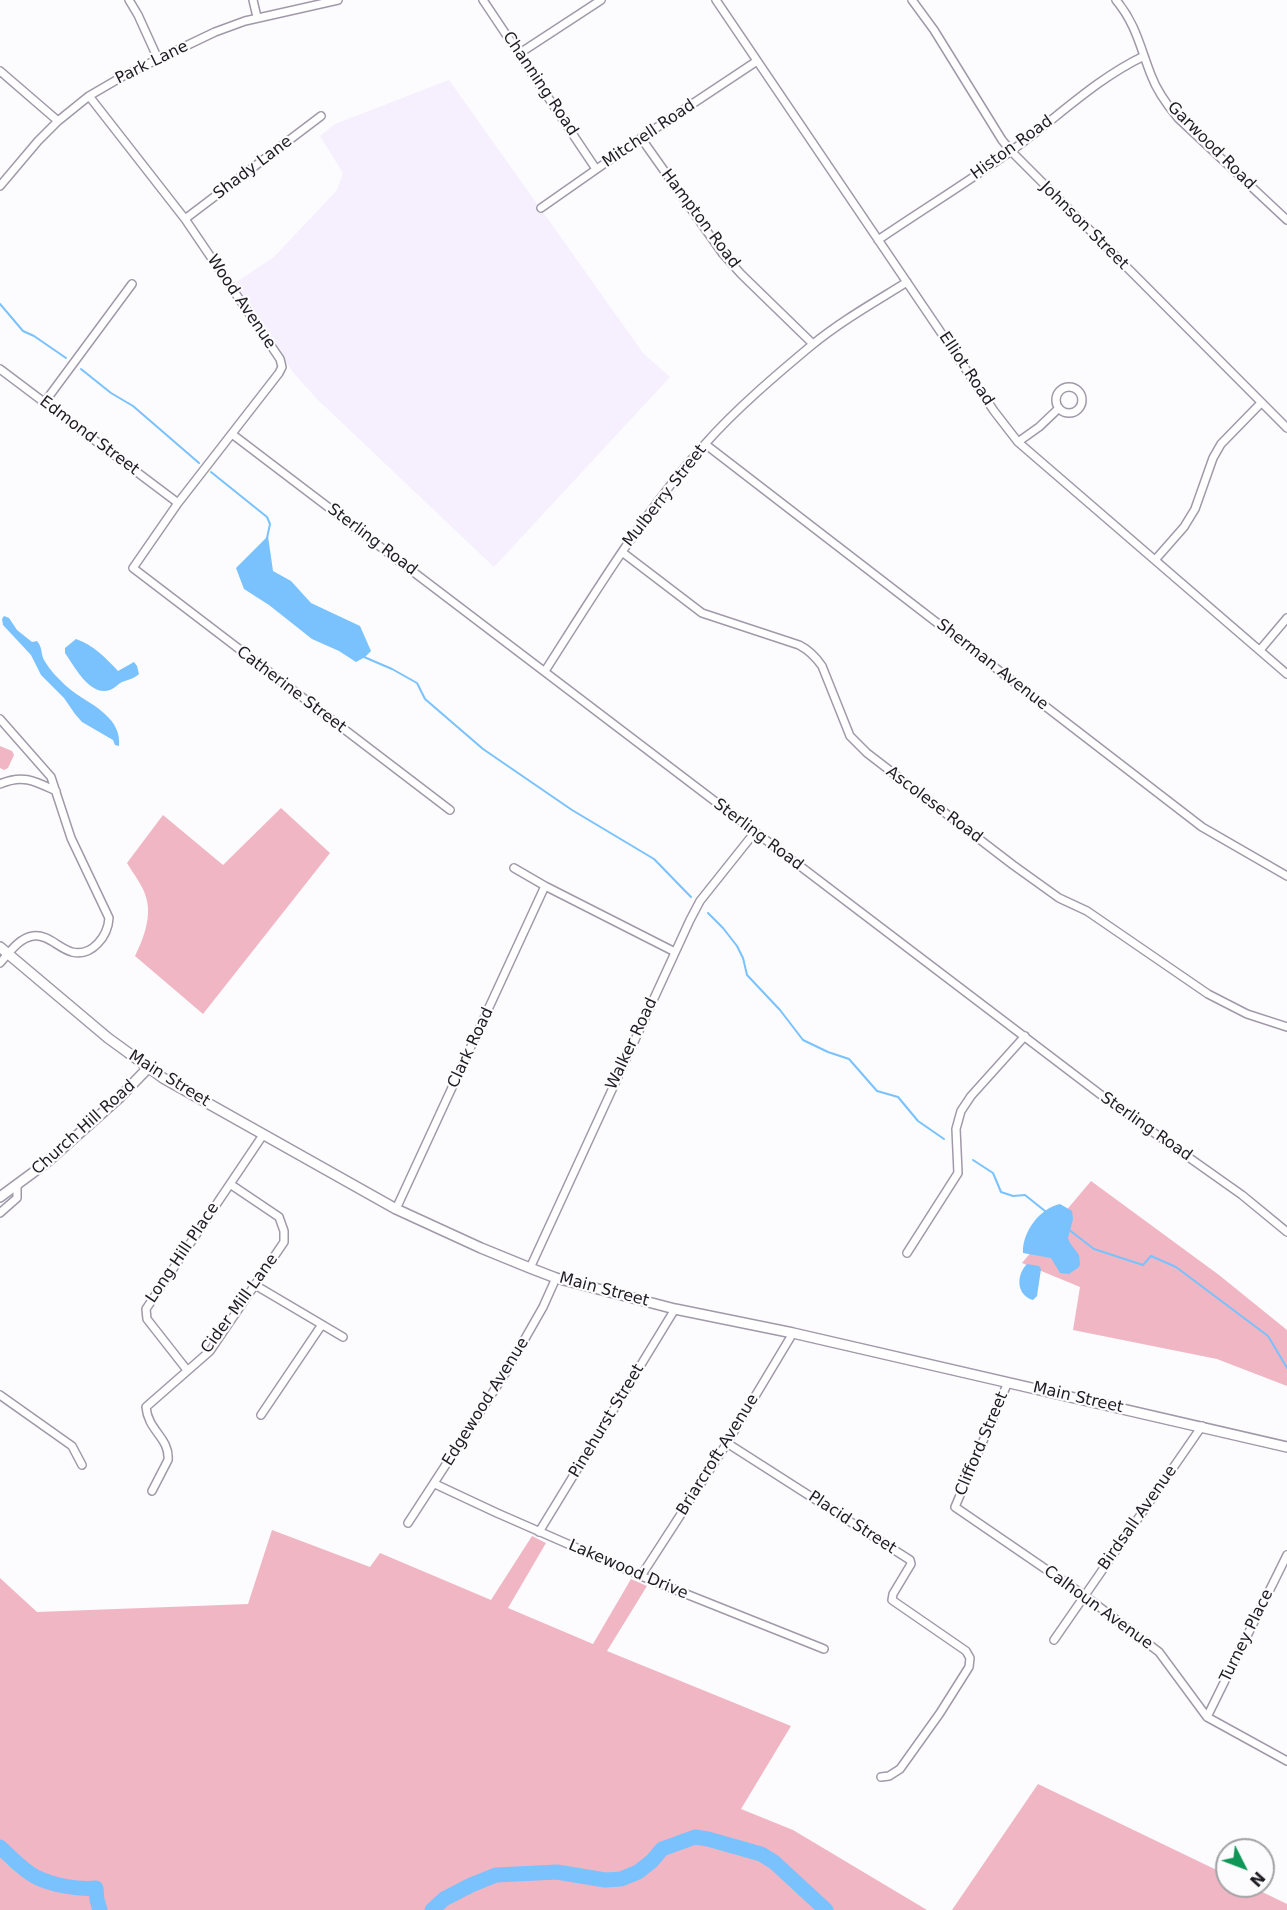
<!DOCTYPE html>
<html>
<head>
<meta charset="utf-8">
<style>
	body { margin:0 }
	#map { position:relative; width:1287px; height:1910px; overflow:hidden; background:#fcfbfe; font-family:"DejaVu Sans",sans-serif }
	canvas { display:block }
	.north { position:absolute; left:1215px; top:1838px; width:60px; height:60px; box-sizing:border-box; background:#fcfbfe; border:2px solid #a3a2a6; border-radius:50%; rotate:132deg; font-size:16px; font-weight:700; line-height:24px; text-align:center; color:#1e1c22 }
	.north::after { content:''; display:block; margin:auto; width:21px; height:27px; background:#0e9757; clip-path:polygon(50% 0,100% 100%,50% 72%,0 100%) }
</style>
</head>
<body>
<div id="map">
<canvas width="1287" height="1910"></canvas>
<div class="north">N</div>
</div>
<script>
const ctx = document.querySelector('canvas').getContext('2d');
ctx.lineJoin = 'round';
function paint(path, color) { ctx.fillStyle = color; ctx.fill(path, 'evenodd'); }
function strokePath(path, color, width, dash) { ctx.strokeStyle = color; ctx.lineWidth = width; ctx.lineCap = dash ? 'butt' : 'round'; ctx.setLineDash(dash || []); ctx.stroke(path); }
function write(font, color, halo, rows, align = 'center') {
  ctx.font = font + ' "DejaVu Sans",sans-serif'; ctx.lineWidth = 4.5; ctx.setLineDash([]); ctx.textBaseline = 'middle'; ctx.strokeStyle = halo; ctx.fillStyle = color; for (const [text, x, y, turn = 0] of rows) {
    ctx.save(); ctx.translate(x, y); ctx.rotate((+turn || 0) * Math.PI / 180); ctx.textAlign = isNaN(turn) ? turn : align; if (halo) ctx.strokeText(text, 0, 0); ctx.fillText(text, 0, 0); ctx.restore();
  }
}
paint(new Path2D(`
	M449 80 643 353 670 377 494 567 316 398 292 371 235 283 274 257 337 190 343 173 320 136 335 124Z`), '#f6f0fe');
paint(new Path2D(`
	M0 746 12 751 14 755 8 768 4 770 0 768Z
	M281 808 330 853 203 1014 135 956C143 940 151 919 147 901 145 888 134 875 127 863L163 815 223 865Z
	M1091 1181 1219 1275 1287 1330V1386L1217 1359 1073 1330 1080 1287 1022 1263Z
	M272 1530 370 1567 380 1553 491 1600 532 1536 546 1543 508 1608 593 1644 631 1579 647 1586 607 1651 791 1726 741 1809 793 1830 927 1910H0V1578L37 1612 248 1604Z
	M1038 1784 1227 1875V1886H1250L1287 1904V1910H952Z`), '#f1b6c3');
paint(new Path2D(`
	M268 536 273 571 291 581 311 603 360 626 371 651 365 657 356 662 339 651 312 639 269 605 244 589 236 568Z
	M4 616 9 618 17 630 32 642 37 641C42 647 41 651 43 658 46 664 52 672 57 677 62 682 69 689 75 693 94 706 122 719 119 746L115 745 113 740 82 722 75 714 64 698 41 675 31 655 3 625 2 619Z
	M76 639C93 645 105 657 118 671L134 662 137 666 139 674C133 679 130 679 122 682 118 684 115 688 110 690 90 697 75 667 65 653V648Z
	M1060 1204 1072 1211 1073 1219 1068 1238 1070 1243 1079 1255 1080 1264 1079 1267 1069 1274 1060 1273 1051 1258 1023 1253C1022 1232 1040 1208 1060 1204Z
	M1027 1264 1039 1266 1041 1269 1037 1296 1033 1300C1016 1295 1016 1275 1027 1264Z`), '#79c2fe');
strokePath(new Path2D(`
	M0 304 23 331 34 336 66 358
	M81 369 111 393 133 406 199 463
	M211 472 267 517 270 524 267 538
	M364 657 392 669 417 683 425 699 483 749 572 810 654 859 691 897
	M708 913 723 928 737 946 743 958 747 975 780 1010 803 1040 828 1052 849 1059 877 1091 898 1097 918 1121 944 1139
	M973 1160 993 1173 1001 1192 1013 1196 1025 1195 1045 1211
	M1068 1229 1094 1249 1143 1265 1151 1256 1176 1267 1268 1336 1287 1368
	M437 1906 439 1910`), '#79c2fe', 2);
strokePath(new Path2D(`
	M0 1847C11 1857 22 1870 36 1877 52 1885 78 1890 96 1888L97 1900 100 1910
	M432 1910 444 1899 471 1885 496 1875 557 1872 605 1880 621 1879 638 1872 652 1861 662 1849 695 1837 708 1839 761 1854 774 1862 826 1910`), '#79c2fe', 15);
const minor = new Path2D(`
	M129 0 138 15 158 59
	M253 0 257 17
	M483 0 596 169
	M716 0 994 411 1018 442 1287 674
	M912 0 934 30 1002 140 1011 151 1287 428
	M1116 0C1136 24 1140 47 1151 75 1157 91 1167 105 1178 118L1287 220
	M520 53 601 0
	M0 71 58 121
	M89 96 185 219 280 359 282 367 279 373 178 503 133 568 450 810
	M641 138 723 254 741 274 813 344
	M0 186 38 141 58 121 89 96 125 75 215 32 245 21 338 0
	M541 208 641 138 757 61
	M185 219 321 116
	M878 240C922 210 968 182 1011 151 1056 119 1094 80 1144 56
	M0 369 178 503
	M1056 400a13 13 0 1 1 26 0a13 13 0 1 1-26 0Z
	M44 403 132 284
	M232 434 1109 1101 1242 1195 1287 1232
	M1018 442 1039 427 1059 408
	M705 444 1202 827 1287 876
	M622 552 702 613 799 645C809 650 815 656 822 666L850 736 867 753 1013 865 1059 898 1087 911 1208 994 1247 1014 1287 1027
	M1155 560 1184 527 1195 509 1213 458 1221 444 1261 403
	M1260 650 1287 618
	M545 671C595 593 643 513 705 444 736 409 776 375 812 345 841 321 875 302 907 282
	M0 719 51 777 71 838 109 918C108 936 92 957 72 952 58 948 48 934 33 936 19 938 9 953 0 963
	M0 784C23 774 35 781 56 791
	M514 868 545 886 675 952
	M396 1209 545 886
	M0 1213 17 1198V1186
	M907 1253 958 1173 956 1129 961 1111 971 1096 1025 1036
	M530 1268 690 920 700 901 755 832
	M255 1285 343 1337
	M187 1370 147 1319 146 1309 263 1135
	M1008 1382 955 1507 1085 1596 1159 1652 1207 1717 1287 1761
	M0 1395 72 1446 82 1465
	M261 1415 321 1326
	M727 1443 910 1560 911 1564 893 1594 892 1600 966 1651 970 1658 969 1667 940 1713 900 1769 889 1776 881 1777
	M435 1484 497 1513 641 1576 824 1649
	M152 1491 168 1460C170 1438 148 1431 146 1407L210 1351 284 1242V1231L279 1217 230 1184
	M408 1523 506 1372 543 1307 556 1278
	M539 1532 675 1309
	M641 1576 727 1443 793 1333
	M1054 1640 1202 1426
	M1207 1717 1287 1555`);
const secondary = new Path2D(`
	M0 947 108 1038 163 1078 396 1209 481 1248 530 1268 556 1278 675 1309 793 1333 1287 1447
	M0 1197 46 1163 119 1098 148 1068`);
strokePath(minor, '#a099a9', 10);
strokePath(secondary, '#a099a9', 12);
strokePath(minor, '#fff', 7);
strokePath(secondary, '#fff', 9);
write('16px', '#1e1c22', '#fcfbfe', [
	["Park Lane",152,63,-26],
	["Channing Road",540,84,56],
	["Mitchell Road",649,134,-34],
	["Garwood Road",1211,146,45],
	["Histon Road",1012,148,-36],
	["Shady Lane",253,168,-37],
	["Hampton Road",700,219,53],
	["Johnson Street",1084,226,45],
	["Wood Avenue",241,302,56],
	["Elliot Road",966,369,56],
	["Edmond Street",89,436,37],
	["Mulberry Street",665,496,-52],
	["Sterling Road",372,540,37],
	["Sherman Avenue",992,665,38],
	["Catherine Street",291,690,37],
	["Ascolese Road",934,805,37],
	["Sterling Road",758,835,37],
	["Walker Road",632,1044,-65],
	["Clark Road",471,1048,-65],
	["Main Street",169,1079,32],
	["Sterling Road",1146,1127,35],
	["Church Hill Road",84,1128,-42],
	["Long Hill Place",183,1253,-56],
	["Main Street",604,1290,15],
	["Cider Mill Lane",240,1304,-54],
	["Main Street",1078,1398,13],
	["Edgewood Avenue",486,1402,-58],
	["Pinehurst Street",607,1421,-59],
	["Clifford Street",982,1444,-67],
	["Briarcroft Avenue",718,1455,-58],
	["Birdsall Avenue",1138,1518,-55],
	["Placid Street",852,1523,33],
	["Lakewood Drive",628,1570,23],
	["Calhoun Avenue",1098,1608,36],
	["Turney Place",1247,1636,-64]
]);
</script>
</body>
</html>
